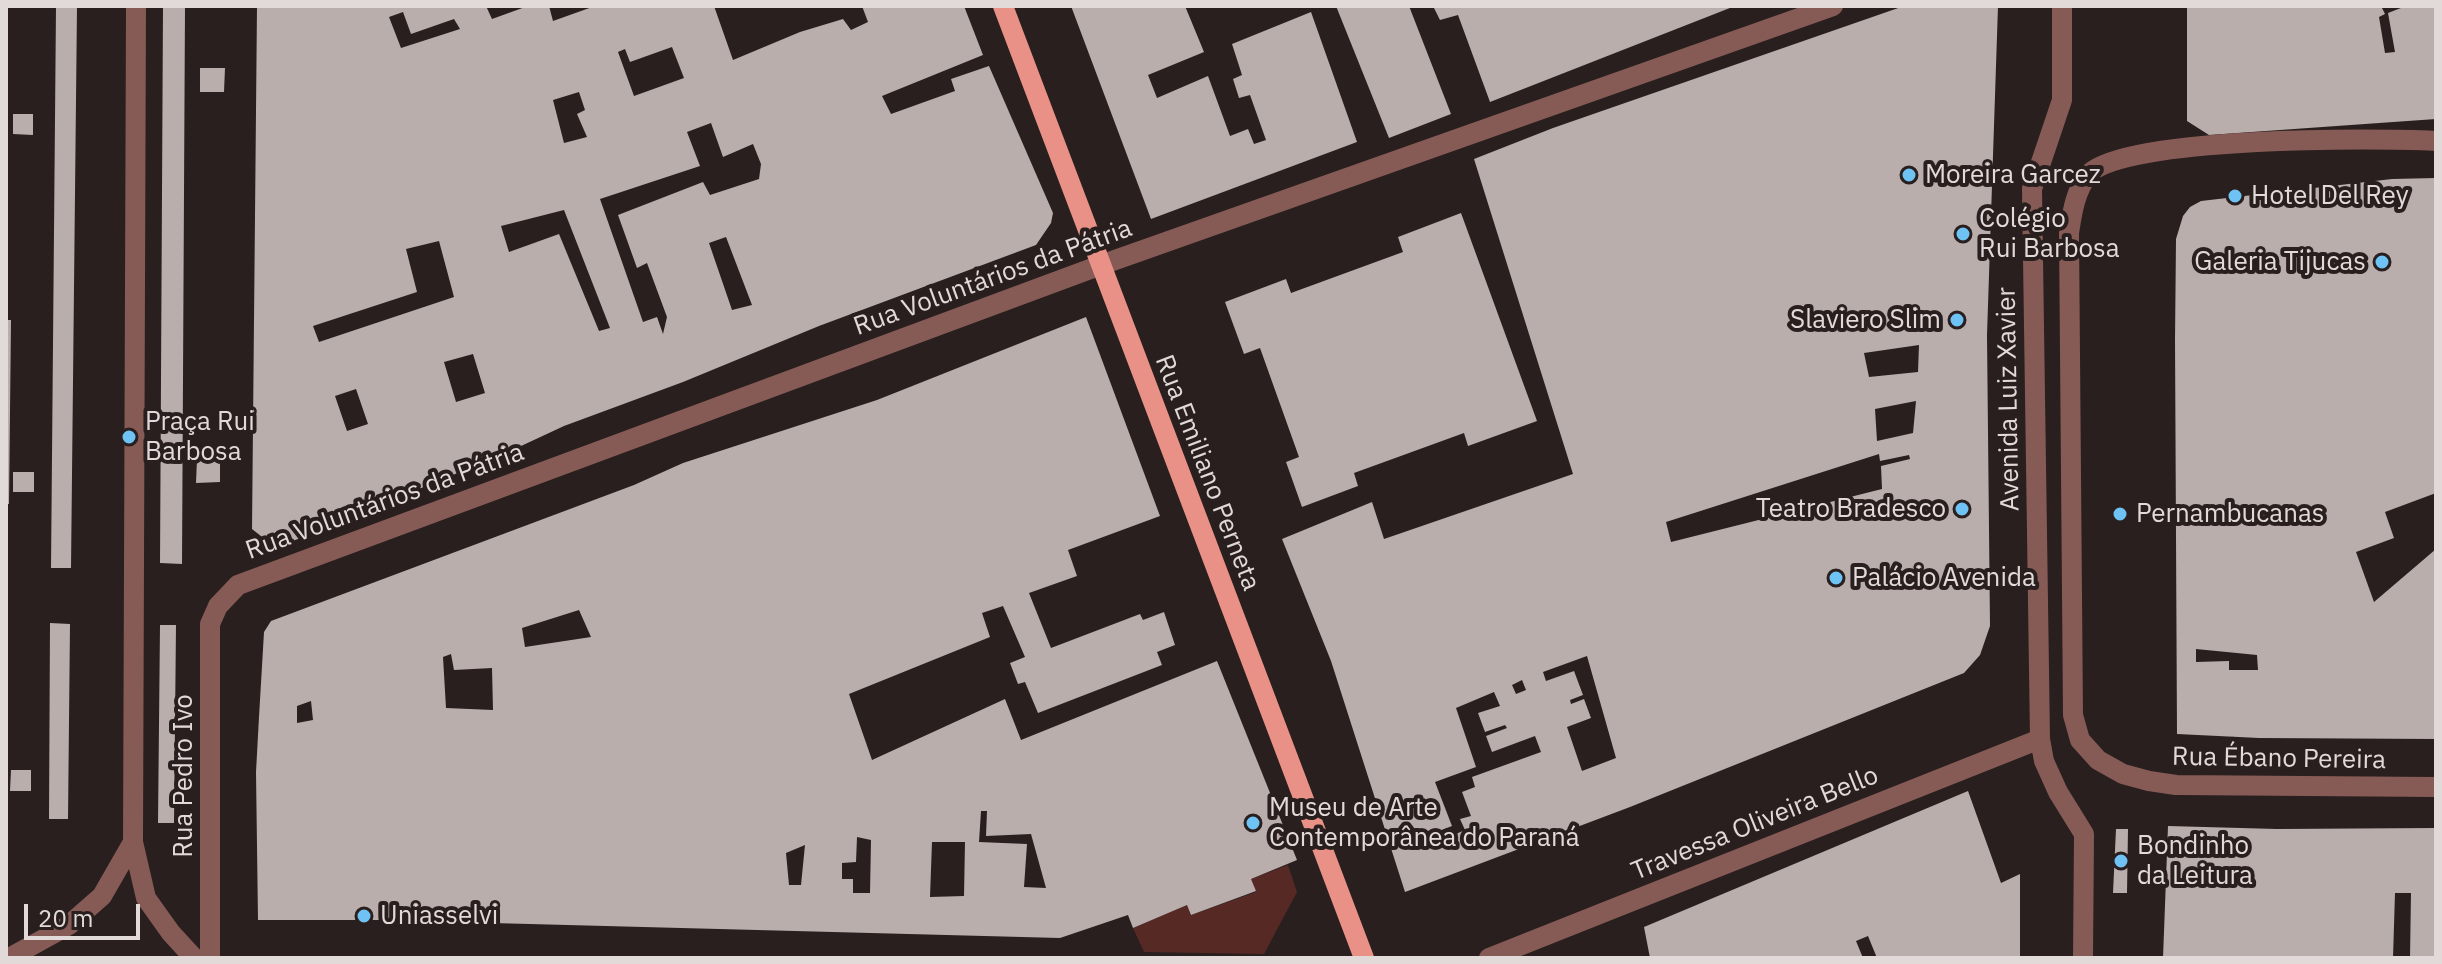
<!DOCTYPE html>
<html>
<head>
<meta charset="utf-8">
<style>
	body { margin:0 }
	#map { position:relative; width:2442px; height:964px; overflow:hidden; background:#281f1e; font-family:"IBM Plex Sans",sans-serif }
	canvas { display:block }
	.frame { position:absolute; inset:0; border:8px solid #e1dad9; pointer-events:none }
	.scale { position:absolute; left:24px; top:904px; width:116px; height:36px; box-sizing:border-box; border:4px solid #e1dad9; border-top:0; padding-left:10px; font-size:24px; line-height:28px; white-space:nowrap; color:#e1dad9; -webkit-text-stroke:6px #281f1e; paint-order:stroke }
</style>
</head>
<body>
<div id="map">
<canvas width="2442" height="964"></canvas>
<div class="frame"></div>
<div class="scale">20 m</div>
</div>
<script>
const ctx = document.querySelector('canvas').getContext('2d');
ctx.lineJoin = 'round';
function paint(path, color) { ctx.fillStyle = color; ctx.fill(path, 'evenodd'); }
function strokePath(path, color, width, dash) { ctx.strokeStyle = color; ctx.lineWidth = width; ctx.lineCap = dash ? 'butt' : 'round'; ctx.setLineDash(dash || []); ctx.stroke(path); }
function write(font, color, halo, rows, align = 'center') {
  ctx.font = font + ' "IBM Plex Sans",sans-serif'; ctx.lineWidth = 8; ctx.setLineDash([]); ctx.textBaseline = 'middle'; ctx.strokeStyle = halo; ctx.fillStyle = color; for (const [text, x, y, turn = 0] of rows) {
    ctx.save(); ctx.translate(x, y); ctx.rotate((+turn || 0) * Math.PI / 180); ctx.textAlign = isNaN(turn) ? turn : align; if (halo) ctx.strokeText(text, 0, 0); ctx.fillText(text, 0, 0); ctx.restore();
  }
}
paint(new Path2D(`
	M1288 865 1297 892 1264 954 1144 952 1133 928 1187 905 1191 915 1256 892 1251 879Z`), '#572925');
paint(new Path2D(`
	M56 6H77L71 568H51Z
	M163 6H185L182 564 160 563Z
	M257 6H486L492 19 528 6H549L553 21 595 6H714L733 60 800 32 843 19 851 30 868 22 862 6H964L983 55 882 96 891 114 955 91 951 79 989 66 1053 213 1051 223 1036 245 819 326 683 382 564 426 506 453 276 548 252 529ZM403 12 411 34 454 19 460 29 401 48 389 17ZM672 47 684 78 634 96 618 52 625 49 630 62ZM579 92 585 110 577 114 587 137 564 143 553 100ZM711 123 723 157 753 144 761 164 759 179 710 195 703 182 618 215 637 268 647 263 667 317 663 334 657 317 643 322 600 199 700 166 687 132ZM564 210 610 328 599 331 559 234 509 252 501 226ZM726 237 752 305 732 310 709 243ZM439 241 454 297 319 342 313 326 417 292 406 249ZM473 354 485 393 456 402 444 362ZM356 389 368 424 347 431 335 396Z
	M1071 6H1185L1204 52 1148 75 1157 98 1208 76 1230 136 1248 129 1254 144 1266 140 1250 95 1239 98 1233 79 1242 75 1232 44 1311 12 1357 142 1151 219Z
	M1336 6H1409L1451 114 1389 138Z
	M1433 6H1735L1490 102 1458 15 1440 20Z
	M1904 6H1998L1987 335 1990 626 1980 655 1964 673 1630 807 1405 892 1331 661 1282 539 1372 502 1384 539 1573 474 1474 159 1553 128ZM1919 345 1918 372 1869 377 1864 353ZM1916 401 1913 433 1877 441 1875 409ZM1879 454 1880 461 1909 455 1910 459 1881 466 1882 489 1671 542 1666 522ZM1587 656 1616 758 1582 771 1567 727 1591 718 1584 699 1571 704 1570 700 1583 695 1574 671 1546 681 1543 672ZM1522 680 1526 690 1516 694 1512 685ZM1494 692 1500 706 1478 713 1485 732 1505 725 1507 728 1486 736 1492 752 1535 736 1541 752 1472 777 1475 787 1462 792 1471 816 1460 819 1465 830 1435 843 1431 834 1452 826 1435 782 1476 767 1456 708Z
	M2187 6H2381L2385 14 2379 17 2385 53 2395 52 2388 13 2406 6H2436V119L2209 135 2187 121Z
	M200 68H225L224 92H200Z
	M13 114H33V135L13 134Z
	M2436 178V493L2385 512 2394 538 2356 552 2374 602 2436 549V739L2259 738 2177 734 2175 340 2176 239 2183 216 2190 207 2201 201 2392 179ZM2196 649 2257 655 2258 670H2229V661L2196 662Z
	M1461 213 1537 421 1468 446 1464 433 1354 473 1358 486 1302 507 1286 462 1299 457 1260 348 1244 354 1225 302 1286 279 1291 293 1403 252 1398 237Z
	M1086 317 1160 516 1068 550 1077 576 1029 593 1051 648 1140 614 1143 620 1164 612 1175 645 1157 652 1162 665 1038 713 1025 682 1018 684 1010 663 1025 657 1003 606 982 613 990 637 849 694 872 760 1005 699 1021 740 1217 661 1297 860 1251 879 1256 891 1191 915 1187 905 1133 928 1128 915 1060 938 378 920H258L256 772 259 717 264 632 271 621 634 485 683 463 877 400ZM579 610 591 637 525 647 522 628ZM451 654 454 670 492 668 493 710 446 708 443 657ZM311 701 313 720 297 723V706ZM981 811H987L986 836 1031 834 1046 888 1024 887 1027 844 979 842ZM857 837 871 840 870 893H853V879H842V863L856 862ZM932 842H965L964 896 930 897ZM805 845 801 885H789L786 853Z
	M6 320H11L9 504H6Z
	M197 459H220V482L196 483Z
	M13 472H34V492H13Z
	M50 623 70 624 68 819H49Z
	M160 625H176L174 823H158Z
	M11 770H31V791H10Z
	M1968 791 2001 883 2020 874V958H1877L1868 936 1856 941 1863 958H1650L1644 927Z
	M2168 826 2277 829 2436 828V958H2410L2411 893H2395L2393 958H2163Z
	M2116 829H2128L2127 893H2113Z`), '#baaead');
strokePath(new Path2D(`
	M136 6 133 842 146 898 171 933 194 958
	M2062 6V100L2032 189 2040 739 2044 761 2058 792 2084 834 2083 958
	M2436 141C2379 138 2121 136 2088 175 2075 191 2072 214 2069 233L2073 715 2080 740 2098 760 2123 774 2149 781 2176 785 2436 787
	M9 958 69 925 102 896 133 842
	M210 958V624L218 606 238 585 1101 265 1833 6
	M1489 958 2040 739`), '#865a55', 20);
strokePath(new Path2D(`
	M1003 6 1364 958`), '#ea9187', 20);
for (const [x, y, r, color] of [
	[1909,175,8,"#6fc2f4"],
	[2235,196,8,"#6fc2f4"],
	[1963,234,8,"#6fc2f4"],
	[2382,262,8,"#6fc2f4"],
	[1957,320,8,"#6fc2f4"],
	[129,437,8,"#6fc2f4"],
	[1962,509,8,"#6fc2f4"],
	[2120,514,8,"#6fc2f4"],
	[1836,578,8,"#6fc2f4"],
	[1253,823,8,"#6fc2f4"],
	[2121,861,8,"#6fc2f4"],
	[364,916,8,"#6fc2f4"]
]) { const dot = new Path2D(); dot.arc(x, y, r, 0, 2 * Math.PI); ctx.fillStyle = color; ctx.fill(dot); strokePath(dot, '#281f1e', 3); }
write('26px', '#e1dad9', '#281f1e', [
	["Moreira Garcez",1925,175],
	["Hotel Del Rey",2251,196],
	["Colégio",1979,219],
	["Rui Barbosa",1979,249],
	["Galeria Tijucas",2366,262,"right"],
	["Slaviero Slim",1941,320,"right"],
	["Praça Rui",145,422],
	["Barbosa",145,452],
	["Teatro Bradesco",1946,509,"right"],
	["Pernambucanas",2136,514],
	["Palácio Avenida",1852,578],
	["Museu de Arte",1269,808],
	["Contemporânea do Paraná",1269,838],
	["Bondinho",2137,846],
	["da Leitura",2137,876],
	["Uniasselvi",380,916]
], 'left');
write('26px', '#e1dad9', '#281f1e', [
	["Rua Voluntários da Pátria",993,278,-20],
	["Avenida Luiz Xavier",2009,399,-91],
	["Rua Emiliano Perneta",1207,473,69],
	["Rua Voluntários da Pátria",385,502,-20],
	["Rua Ébano Pereira",2279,759,1],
	["Rua Pedro Ivo",184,776,-90],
	["Travessa Oliveira Bello",1755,824,-22]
]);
</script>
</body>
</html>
